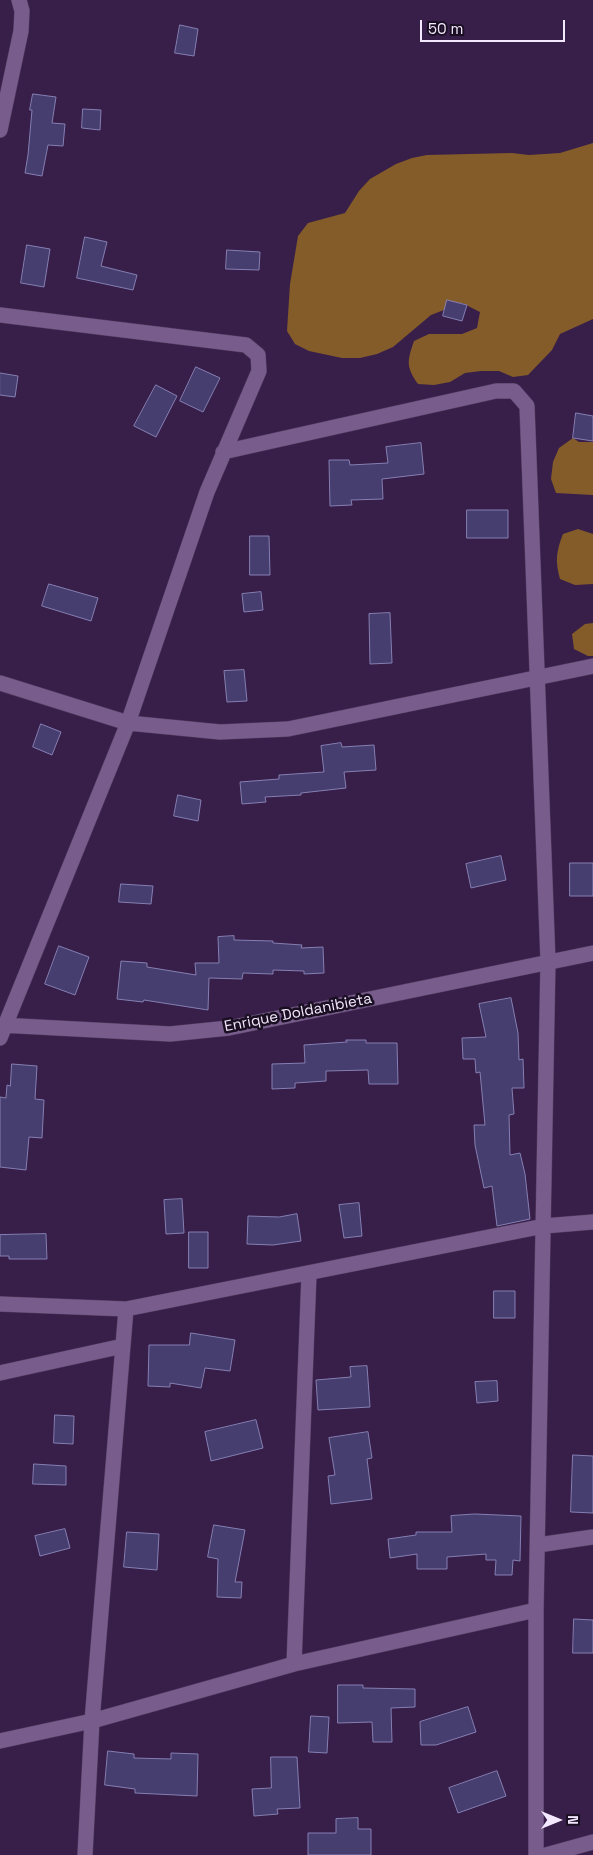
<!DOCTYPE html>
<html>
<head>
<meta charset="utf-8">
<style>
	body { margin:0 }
	#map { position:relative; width:593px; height:1855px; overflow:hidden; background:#381f49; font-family:"Space Grotesk",sans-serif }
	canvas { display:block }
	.north { position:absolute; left:533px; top:1795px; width:50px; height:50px; -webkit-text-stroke:4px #1a0f22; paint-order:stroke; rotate:90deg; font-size:14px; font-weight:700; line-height:20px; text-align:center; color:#f3e8fd }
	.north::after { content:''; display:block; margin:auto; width:18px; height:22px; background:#f3e8fd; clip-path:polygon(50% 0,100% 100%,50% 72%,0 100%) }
	.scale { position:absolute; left:420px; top:20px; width:145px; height:22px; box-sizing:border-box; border:2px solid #f3e8fd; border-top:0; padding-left:6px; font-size:15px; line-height:18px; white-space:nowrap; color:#f3e8fd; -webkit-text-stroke:4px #1a0f22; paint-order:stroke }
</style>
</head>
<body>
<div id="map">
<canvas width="593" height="1855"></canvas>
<div class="north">N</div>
<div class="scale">50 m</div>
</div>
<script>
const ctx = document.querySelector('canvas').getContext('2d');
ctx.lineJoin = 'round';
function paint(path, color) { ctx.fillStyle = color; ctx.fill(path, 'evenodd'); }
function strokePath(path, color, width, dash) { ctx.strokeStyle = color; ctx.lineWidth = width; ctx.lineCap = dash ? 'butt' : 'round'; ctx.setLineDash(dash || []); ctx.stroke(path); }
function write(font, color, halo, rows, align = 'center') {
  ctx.font = font + ' "Space Grotesk",sans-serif'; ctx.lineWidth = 5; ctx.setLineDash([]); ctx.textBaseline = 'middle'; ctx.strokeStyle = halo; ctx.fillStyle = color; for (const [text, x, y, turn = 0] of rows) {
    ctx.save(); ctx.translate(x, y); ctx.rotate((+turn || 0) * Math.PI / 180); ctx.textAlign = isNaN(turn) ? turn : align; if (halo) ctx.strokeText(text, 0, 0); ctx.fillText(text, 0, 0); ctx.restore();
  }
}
paint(new Path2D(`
	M593 143V319L560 334 552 350 528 375 513 377 499 371H481L465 373 450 382 434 385 418 384C406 367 407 361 414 341L429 334H462L477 328 480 312 462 303 431 315 393 347 377 354 360 358H342L309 351 295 344 287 331 290 284 298 236 308 223 345 213 359 191 370 179 396 164 412 158 427 155 512 153 529 155 560 153Z
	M573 438 579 442H593V495L556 493 551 479 553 462 559 448Z
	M578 529 593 534V584L575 585 560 579C555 561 556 552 563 534Z
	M593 623V656H588L574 649 572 634 585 624Z`), '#845c2a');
const building = new Path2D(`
	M180 25 198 29 194 56 175 53Z
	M33 94 56 97 52 123 65 124 63 146 48 145 42 176 25 173 28 155 32 110H30Z
	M83 109 101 110 100 130 82 128Z
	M85 237 107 242 101 266 137 275 133 290 77 278Z
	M27 245 50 249 44 287 21 283Z
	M227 250 260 252 259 270 226 269Z
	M447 300 467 305 462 321 443 316Z
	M196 367 220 378 203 412 180 401Z
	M0 373 18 376 15 397 0 395Z
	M156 385 177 396 156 437 134 426Z
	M576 413 593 416V441L573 438Z
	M421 443 424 474 382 479 383 499 351 500 352 505 330 506 329 460H349L350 465 388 463 386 447Z
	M467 510H508V538H467Z
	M250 536H269L270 575H250Z
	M49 584 98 598 91 621 42 606Z
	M261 592 263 610 244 612 242 594Z
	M390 613 392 663 370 664 369 614Z
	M244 670 247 701 227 702 224 671Z
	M41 724 61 732 52 755 33 747Z
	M341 743 342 747 374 745 376 770 344 772 346 788 301 793V795L265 797 266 802 242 804 240 782 279 779V775L324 772 321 746Z
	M178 795 201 800 198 821 174 816Z
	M501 856 506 880 471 888 466 864Z
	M570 863H593V896H570Z
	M121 884 153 886 151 904 119 902Z
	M234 936V940L273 941V943L302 945 301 948 323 947 324 973 304 974V971L273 970V974L243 973 242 979 209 978 208 1010 144 1000 143 1002 117 999 121 961 147 963V967L196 975 195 963H219L218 937Z
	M59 946 89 957 75 995 45 984Z
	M511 998 518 1033 519 1060 523 1059 524 1088H512L514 1114 509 1115 510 1155 520 1153 525 1174 530 1219 497 1226 492 1186 484 1188 475 1145 474 1125H485L480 1072 476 1073 475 1059H463L462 1038 486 1037 479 1004Z
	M346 1040H366V1043H397L398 1084H369L368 1070 326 1071V1081L295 1083V1088L272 1089V1064L305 1063 304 1045 347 1042Z
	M12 1064 37 1066 35 1099 44 1100 42 1138 29 1137 26 1170 0 1167V1097L6 1098 7 1085 10 1086Z
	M182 1199 184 1233 166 1234 164 1200Z
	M359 1203 362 1236 344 1238 339 1205Z
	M297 1214 301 1241 273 1245 247 1244 248 1216 279 1217Z
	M189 1232H208V1268H189Z
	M46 1234 47 1259H9V1256H0V1235Z
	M494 1291H515V1318H494Z
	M191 1333 235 1340 230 1371 205 1368 201 1388 170 1383V1387L148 1386 149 1345H189Z
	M367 1366 370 1407 318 1410 316 1380 351 1377 350 1367Z
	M497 1381 498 1401 477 1403 475 1382Z
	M55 1415 74 1416 73 1444 54 1443Z
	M256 1420 263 1448 211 1461 205 1432Z
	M368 1432 372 1458 367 1459 372 1499 331 1504 328 1476 335 1475 329 1438Z
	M573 1455 593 1456V1513L571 1512Z
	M34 1464 66 1466V1485L33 1484Z
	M475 1514 521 1516 520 1561 513 1560 512 1575H495L496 1560H486V1554L447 1557V1569H417V1554L390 1558 388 1539 416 1535V1532H452L451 1516Z
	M214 1525 245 1530 235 1582H242L241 1598 217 1597 218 1559 208 1557Z
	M65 1529 70 1548 40 1556 35 1536Z
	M127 1532 159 1534 157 1570 124 1567Z
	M574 1619 593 1620V1653H573Z
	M338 1685H363V1688L415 1689V1707L391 1708 392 1742H373L372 1722 338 1723Z
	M468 1707 476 1732 436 1745H421L420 1722Z
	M311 1716 329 1717 327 1753 309 1752Z
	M108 1751 134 1754V1758L171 1759V1753L198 1754 197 1796 135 1793V1789L105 1785Z
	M271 1757H297L300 1808 277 1809 278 1814 254 1816 252 1789 271 1788Z
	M497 1771 506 1796 458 1813 449 1788Z
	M358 1818V1829H371V1855H308V1833H336V1819Z`);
paint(building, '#463e6e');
strokePath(building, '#857fb3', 1);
const street = new Path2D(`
	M0 130 21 31 22 11 19 0
	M0 315 246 345 258 355 259 371 207 492 128 723 0 1038
	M223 452 496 391H514L527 406 548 961 536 1610V1855
	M0 683 128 723 220 732 288 729 593 666
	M0 1025 170 1034 229 1028 593 953
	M0 1304 126 1309 544 1226 593 1222
	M0 1373 123 1346
	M538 1545 593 1537
	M294 1664 309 1274
	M0 1741 92 1721 294 1664 536 1610
	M85 1855 92 1721 126 1309
	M546 1855 593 1842`);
strokePath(street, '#523c60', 16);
strokePath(street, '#775c8c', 15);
write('15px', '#f3e8fd', '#1a0f22', [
	["Enrique Doldanibieta",298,1013,-11]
]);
</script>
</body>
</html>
